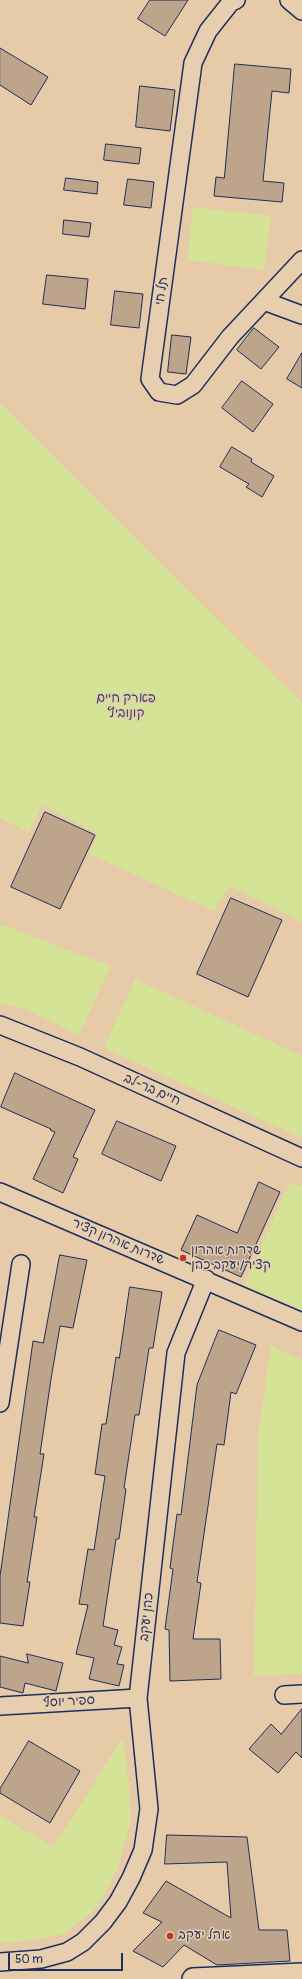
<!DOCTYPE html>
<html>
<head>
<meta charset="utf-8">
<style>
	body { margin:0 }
	#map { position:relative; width:302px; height:1979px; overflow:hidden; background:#e7caa8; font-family:Pangolin,sans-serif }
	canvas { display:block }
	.scale { position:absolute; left:8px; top:1953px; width:115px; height:18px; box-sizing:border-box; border:2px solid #1b2f5e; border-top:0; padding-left:5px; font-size:12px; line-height:14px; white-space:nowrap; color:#1b2f5e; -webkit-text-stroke:3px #e7ceaf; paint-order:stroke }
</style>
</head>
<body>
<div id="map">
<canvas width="302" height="1979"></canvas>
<div class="scale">50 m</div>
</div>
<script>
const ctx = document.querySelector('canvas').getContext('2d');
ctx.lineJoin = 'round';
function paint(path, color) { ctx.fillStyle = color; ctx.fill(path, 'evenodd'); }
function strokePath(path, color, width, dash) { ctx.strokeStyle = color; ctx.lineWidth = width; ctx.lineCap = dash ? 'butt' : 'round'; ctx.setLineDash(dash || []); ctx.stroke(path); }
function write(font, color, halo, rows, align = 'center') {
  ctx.font = font + ' Pangolin,"Playpen Sans Hebrew",sans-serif'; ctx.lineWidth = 3; ctx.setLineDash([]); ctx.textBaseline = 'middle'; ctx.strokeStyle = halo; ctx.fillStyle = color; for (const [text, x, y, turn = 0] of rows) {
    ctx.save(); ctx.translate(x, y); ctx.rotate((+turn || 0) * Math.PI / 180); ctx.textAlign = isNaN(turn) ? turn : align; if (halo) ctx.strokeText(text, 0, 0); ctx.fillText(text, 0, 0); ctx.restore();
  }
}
paint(new Path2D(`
	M193 207 271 216 264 270 187 260Z
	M0 403 302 703V922L230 886 214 911 89 854 98 834 42 805 29 832 0 818Z
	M0 924 111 966 79 1035 25 1009 0 1003Z
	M135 979 302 1056V1138L104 1048Z
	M290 1182 302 1187V1310L244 1285Z
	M271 1346 302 1360V1674L254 1676 258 1435Z
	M123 1737 130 1794 131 1821 117 1870 97 1908 64 1934 35 1940 0 1943V1816L54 1847Z`), '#d4e396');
const building = new Path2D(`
	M150 0H188L165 36 138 19Z
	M0 48 48 77 31 105 0 85Z
	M235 64 291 69 289 93 272 91 263 181 284 183 282 202 214 196 216 177 224 178Z
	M140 86 175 90 170 131 136 127Z
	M106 144 141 148 139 164 104 160Z
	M66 178 98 182 97 194 64 190Z
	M128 179 154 182 151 208 124 205Z
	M64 220 91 223 89 237 63 234Z
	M47 275 88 279 85 309 43 304Z
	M115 291 143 294 139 328 111 325Z
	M254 328 279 347 261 369 237 350Z
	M172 335 191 337 186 374 168 372Z
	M302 353V388L287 379Z
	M242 381 273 404 253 432 222 408Z
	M232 447 252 459 251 462 274 476 262 497 246 487 249 484 220 467Z
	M45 812 95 835 60 909 11 887Z
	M231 898 282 920 248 997 197 974Z
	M15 1073 95 1110 73 1157 78 1159 63 1193 33 1179 55 1132 50 1130 51 1129 1 1107Z
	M117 1121 176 1146 161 1181 102 1154Z
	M259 1182 280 1192 241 1277 181 1250 197 1215 237 1233Z
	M60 1255 87 1260 73 1328 60 1326 51 1379 40 1454H44L34 1517H37L27 1582H30L23 1626 0 1623V1576L33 1341 43 1343Z
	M130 1287 162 1292 153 1348H149L139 1415H135L124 1488 126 1489 119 1539H116L103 1626 118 1630 114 1645 122 1647 117 1664 124 1665 119 1686 89 1679 94 1658 76 1654 88 1605 79 1604 88 1549 94 1550 105 1476 95 1474 102 1424H106L116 1357 119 1358Z
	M219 1330 256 1345 236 1394 231 1392 224 1445 217 1444 197 1582 201 1583 193 1639H220L221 1679 170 1681 169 1630 165 1629 173 1569 170 1568 177 1514 181 1515 197 1385Z
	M27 1654 63 1663 56 1691 25 1683 23 1693 0 1687V1656L28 1663Z
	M302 1709V1758L296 1752 278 1773 249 1749 271 1724 281 1734Z
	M29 1741 80 1771 50 1823 0 1793V1789Z
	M167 1835 247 1837 259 1930H287L290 1961 217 1965 184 1945 163 1967 133 1951 162 1922 143 1913 166 1881 231 1918 227 1862 165 1864Z`);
paint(building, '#bfa48c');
strokePath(building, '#1b2f5e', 1);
const minor = new Path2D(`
	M236 0 231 2 208 31 193 63 150 379 159 392 177 395 193 385 230 337 302 260
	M289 0 302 11
	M264 301 302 315
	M0 1025 80 1057 302 1158
	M0 1192 302 1322
	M0 1403 21 1264
	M284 1695 302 1694
	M0 1706 138 1698
	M0 1962 41 1959 67 1952 83 1942 103 1922 118 1902 131 1878 143 1850 149 1809 138 1698 176 1353 206 1279`);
const major = new Path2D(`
	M193 1979 302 1974`);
strokePath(minor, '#1b2f5e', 20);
strokePath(major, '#1b2f5e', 24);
strokePath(minor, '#e7ceaf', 17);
strokePath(major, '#e7ceaf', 21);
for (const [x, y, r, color] of [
	[183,1258,4,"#c8321e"],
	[170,1936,4,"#c8321e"]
]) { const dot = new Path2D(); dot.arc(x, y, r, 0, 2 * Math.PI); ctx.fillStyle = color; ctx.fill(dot); strokePath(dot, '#e7ceaf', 1.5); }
write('13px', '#1b2f5e', '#e7ceaf', [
	["תל חי",162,291,-82],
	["חיים בר-לב",152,1090,24],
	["שדרות אהרון קציר",118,1242,23],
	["כהן יעקב",147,1617,-84],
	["ספיר יוסף",69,1702,-3]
]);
write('13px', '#2e4164', '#e7ceaf', [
	["פארק חיים",126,699],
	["קונוביץ",126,714]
]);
write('13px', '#1b2f5e', '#e7ceaf', [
	["שדרות אהרון",191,1251],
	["קציר/יעקב כהן",191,1266],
	["אהל יעקב",178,1936]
], 'left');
</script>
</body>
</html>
